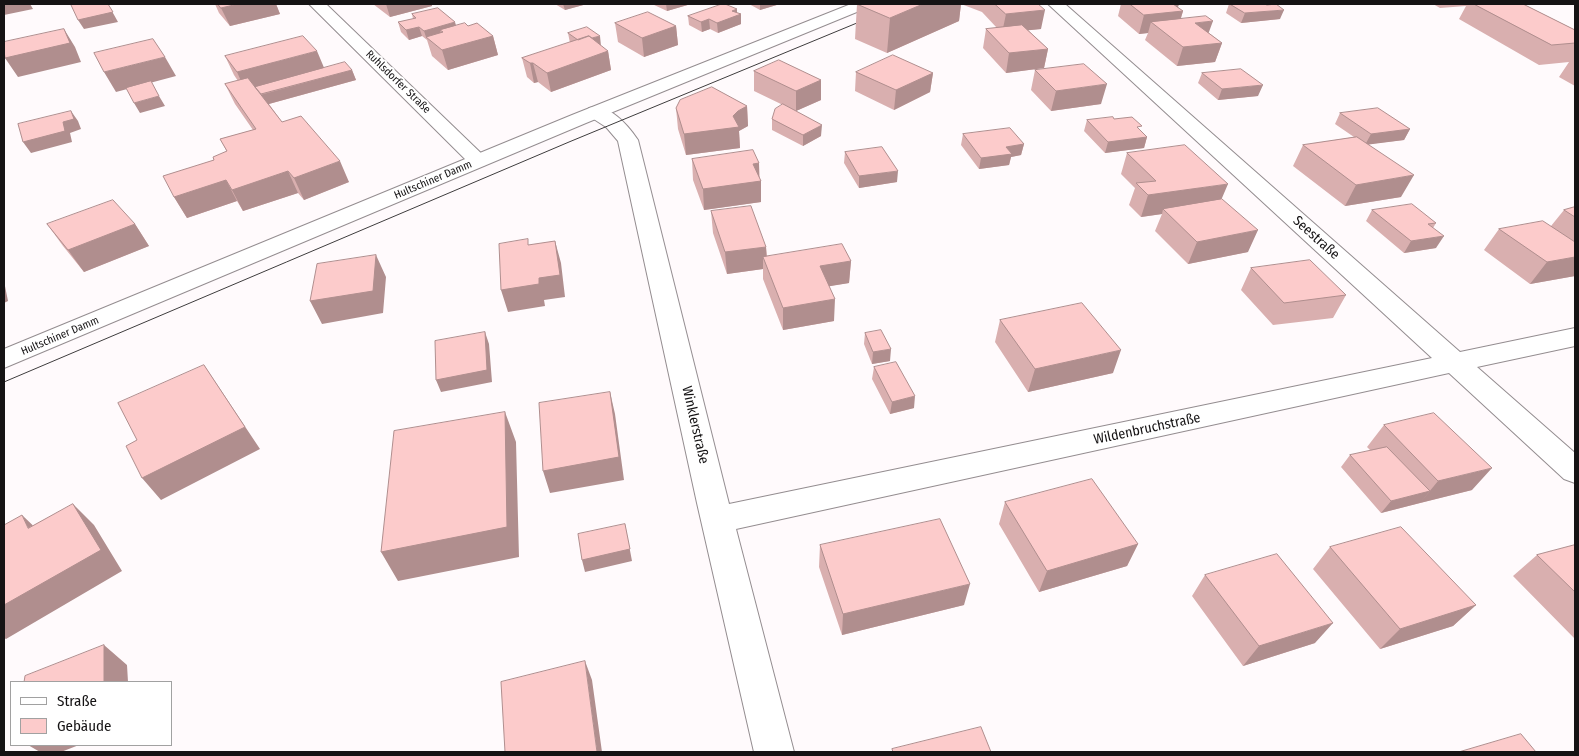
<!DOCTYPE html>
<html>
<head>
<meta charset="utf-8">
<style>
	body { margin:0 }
	#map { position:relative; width:1579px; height:756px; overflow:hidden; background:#fffafc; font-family:"Fira Sans Condensed",sans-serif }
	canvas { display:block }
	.frame { position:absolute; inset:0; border:5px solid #151314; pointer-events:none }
	.legend { position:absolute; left:10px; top:681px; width:162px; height:65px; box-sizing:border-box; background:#fff; border:1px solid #a1a1a1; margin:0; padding:6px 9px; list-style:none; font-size:15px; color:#151314 }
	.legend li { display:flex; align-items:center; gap:10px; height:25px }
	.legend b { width:25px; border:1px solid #a1a1a1 }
</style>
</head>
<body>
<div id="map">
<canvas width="1579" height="756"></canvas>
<div class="frame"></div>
<ul class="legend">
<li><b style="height:6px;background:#fff"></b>Straße</li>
<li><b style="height:14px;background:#fccbcb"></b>Gebäude</li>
</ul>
</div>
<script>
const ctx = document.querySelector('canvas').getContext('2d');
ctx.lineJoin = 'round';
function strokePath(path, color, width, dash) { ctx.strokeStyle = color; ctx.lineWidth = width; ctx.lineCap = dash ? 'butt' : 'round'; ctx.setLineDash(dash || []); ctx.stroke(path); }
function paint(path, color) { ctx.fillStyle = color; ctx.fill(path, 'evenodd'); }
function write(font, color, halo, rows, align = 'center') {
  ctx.font = font + ' "Fira Sans Condensed",sans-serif'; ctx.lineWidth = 4; ctx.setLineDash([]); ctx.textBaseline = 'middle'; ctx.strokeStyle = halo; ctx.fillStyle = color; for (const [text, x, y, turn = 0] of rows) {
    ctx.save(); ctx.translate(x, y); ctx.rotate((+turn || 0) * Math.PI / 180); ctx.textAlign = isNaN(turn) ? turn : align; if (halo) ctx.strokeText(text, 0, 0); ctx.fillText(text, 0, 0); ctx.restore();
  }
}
const minor = new Path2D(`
	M309 4H326L485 157 488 161 485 165 478 167 471 165Z
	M1048 4H1065L1460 352 1575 328V346L1477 367 1575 453V483L1564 479 1449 373 736 529 794 752H754L697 503 618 141 606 127 589 116 587 112 589 108C609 103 628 125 638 140L729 504 1432 358Z`);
const major = new Path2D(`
	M851 4H872L869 7 586 123 4 368V349L572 115Z`);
strokePath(minor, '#948d90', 2);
strokePath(major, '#948d90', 2);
paint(minor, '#fff');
paint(major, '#fff');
strokePath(new Path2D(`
	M4 382 569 142 869 18`), '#3e3c3d', 1);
paint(new Path2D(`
	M215 4H276L280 14 230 26 219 13Z
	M373 4H432V6L390 17Z
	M555 4H587L565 10Z
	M652 4H691L667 11Z
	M749 4H780L760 10Z
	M857 4H1038L1041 29 1028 30 1048 49 1044 68 1006 73 983 48 986 29 997 28 982 12 961 4 959 21 887 53 855 39Z
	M1121 4H1179L1178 7 1183 11 1181 18 1209 33 1222 43 1215 62 1177 66 1145 40 1148 33 1139 34 1118 16Z
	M1229 4H1264L1280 19 1241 23 1226 13Z
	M1433 4H1523L1575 30V86L1559 77 1569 62 1539 65 1459 19 1466 6 1440 8Z
	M737 13 741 14V24L718 33 710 29 702 32 689 25 688 16Z
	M412 14 456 26H468L493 36 498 55 448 70 432 56 427 40 422 36 409 40 401 32 398 22 413 19Z
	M615 23 676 26 678 45 644 57 618 42Z
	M568 33 601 46 608 51 611 70 551 92 538 82 534 83 527 77 522 58 570 43Z
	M225 56 324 68 352 70 356 80 269 104 282 122 349 182 304 200 298 193 243 211 237 201 187 218 174 197 214 160 227 152 220 139 253 130 235 104 225 84 238 81 234 75Z
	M1035 70 1101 104 1051 111 1031 90Z
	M754 71 821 80V100L796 111 821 136 803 146 772 130V119L783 105 754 91Z
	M856 72 933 73 930 92 894 110 855 91Z
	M1202 73 1258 96 1218 100 1198 83Z
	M747 106 748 126 739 131 740 148 686 155 678 129 676 108Z
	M1340 113 1410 129 1404 140 1369 144 1401 197 1345 206 1293 166 1303 145 1354 137 1335 124Z
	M1114 119 1141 131 1147 137 1144 148 1105 153 1084 131 1087 120Z
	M963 134 1024 144 1021 155 1011 157 1009 165 979 169 961 145Z
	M845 152 897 182 859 188 844 163Z
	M1127 153 1221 199 1248 252 1188 264 1155 231 1162 214 1141 217 1129 205 1135 188 1121 174Z
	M692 159 759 163 761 202 704 210 693 180Z
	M1575 207V276L1530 284 1484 250 1499 229 1551 226 1564 210Z
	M1372 210 1436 223 1433 228 1436 248 1404 253 1366 221Z
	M711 211 766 247 767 256 851 261 849 283 829 286 834 321 783 330 763 279V269L727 274 713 233Z
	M47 224H135L149 246 84 272 63 246Z
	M1251 268 1346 295 1333 318 1273 325 1241 290Z
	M1000 320 1113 373 1028 392 995 342Z
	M865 333 890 361 872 364 864 344Z
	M874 367 914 408 890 414 872 379Z
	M1384 425 1472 490 1420 503 1381 513 1341 467 1350 455 1371 451 1367 447Z
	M1005 502 1138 544 1127 566 1039 592 999 524Z
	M820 545 964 605 842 635 819 567Z
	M1575 545V639L1513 576 1537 555Z
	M1330 547 1476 605 1453 626 1380 649 1313 569Z
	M1205 575 1315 643 1243 666 1192 596Z`), '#d9afaf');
paint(new Path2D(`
	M4 4H30L33 9 4 15Z
	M108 4 118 22 84 29 78 20Z
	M238 4H276L280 14 230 26 221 8Z
	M386 4H432V6L390 17Z
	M563 4H587L565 10Z
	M666 4H691L667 11Z
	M760 4H780L760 10Z
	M923 4H961L959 21 887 53 890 18Z
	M1170 4H1179L1176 12 1183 11 1177 30 1151 22 1148 33 1139 34 1144 15Z
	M737 9V16L741 14V24L718 33 717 23 732 11Z
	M1045 10 1041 29 1002 33 1006 14Z
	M1284 10 1280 19 1241 23 1245 13Z
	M709 19 710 29 702 32 701 22Z
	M1213 21 1206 40 1195 23Z
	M455 22 458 32H443L440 30 442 36 426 37 427 40 424 31Z
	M676 26 678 45 644 57 642 38Z
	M419 27 422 36 409 40 406 30Z
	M64 29 75 47 81 62 18 77 5 58Z
	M493 36 498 55 448 70 442 50Z
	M600 36 601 46 581 41Z
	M1222 43 1215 62 1177 66 1183 47Z
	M1048 49 1044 68 1006 73 1009 53Z
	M317 51 325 70 246 92 237 72Z
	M608 51 611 70 551 92 547 73Z
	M165 57 176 76 116 92 104 72Z
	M530 63H533L538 82 534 83Z
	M352 70 356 80 265 105 260 95Z
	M933 73 930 92 894 110 896 90Z
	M821 80V100L796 111V91Z
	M1107 84 1101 104 1051 111 1056 91Z
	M1263 85 1258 96 1218 100 1222 89Z
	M159 96 165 106 140 113 134 103Z
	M747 106 748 126 739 131 740 148 686 155 684 134 733 116 738 111Z
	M71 111 78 121 81 129 70 133 72 142 31 153 23 142 63 122Z
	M822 125 821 136 803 146V135Z
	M1410 129 1404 140 1365 145 1371 134Z
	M1147 137 1144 148 1105 153 1108 142Z
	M1024 144 1021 155 1011 157 1009 165 979 169 981 158 1006 147Z
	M340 161 349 182 304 200 294 178Z
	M759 163V181H761V202L704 210 703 189 753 164Z
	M288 171 298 193 243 211 232 190Z
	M898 171 897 182 859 188V176Z
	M1414 175 1401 197 1345 206 1356 185Z
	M226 180 237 201 187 218 174 197Z
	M1228 184 1219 205 1163 209 1162 214 1141 217 1148 195Z
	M135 224 149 246 84 272 68 250Z
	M1258 230 1248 252 1188 264 1197 242Z
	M1444 236 1436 248 1404 253 1411 241Z
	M555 241 561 263 565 297 544 300 545 306 508 312 501 290 539 278Z
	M766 247 767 267 763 257V269L727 274 725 252Z
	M376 255 386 277 383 313 322 324 310 301Z
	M1575 257V276L1530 284 1547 262Z
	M851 261 849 283 819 288 820 266Z
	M4 281 8 301 4 303Z
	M835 299 834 321 783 330V308Z
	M485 332 489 344 492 382 441 392 436 380Z
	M891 349 890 361 872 364 873 352Z
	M1121 350 1113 373 1028 392 1035 369Z
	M204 365 260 449 161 500 142 478Z
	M610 392 615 414 624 480 550 493 543 471Z
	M915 396 914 408 890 414 892 402Z
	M505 412 516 442 519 557 398 581 381 552Z
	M1492 468 1472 490 1420 503 1438 481Z
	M1430 491 1420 503 1381 513 1391 501Z
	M73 504 94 525 122 571 6 639 4 638V605Z
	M22 515 45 537 28 528Z
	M625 524 632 561 585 572 582 560Z
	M1138 544 1127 566 1039 592 1047 571Z
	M970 584 964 605 842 635 843 614Z
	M1476 605 1453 626 1380 649 1400 629Z
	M1333 623 1315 643 1243 666 1259 646Z
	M104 645 127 665 128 682H104Z
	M585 661 592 680 602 752H597Z
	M28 745H79L61 752H40Z`), '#b08e8e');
const building = new Path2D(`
	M76 4H108L113 12 78 20 71 5Z
	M218 4H238L221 8Z
	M722 4H725L737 9 732 11 741 14 717 23 709 19 701 22 688 16Z
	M857 4H923L890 18Z
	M995 4H1038L1045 10 1006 14Z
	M1130 4H1173L1183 11 1144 15Z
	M1230 4H1264L1267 5 1276 4 1284 10 1245 13Z
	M1474 4H1523L1575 30V43L1552 45Z
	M438 8 455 22 424 31 419 27 406 30 398 22 416 18 412 14Z
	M648 12 676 26 642 38 615 23Z
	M1206 16 1213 21 1195 23 1222 43 1183 47 1151 22Z
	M465 23 468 26 477 23 493 36 442 50 426 37 443 32 440 30Z
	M1022 25 1048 49 1009 53 986 29Z
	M587 27 600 36 592 38 589 36 578 40 568 33Z
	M64 29 70 43 5 58 4 51V42Z
	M303 36 317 51 237 72 225 56Z
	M589 36 608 51 547 73 533 63H530L522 58Z
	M153 39 165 57 104 72 94 53Z
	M893 55 933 73 896 90 856 72Z
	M779 60 821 80 796 91 754 71Z
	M345 62 352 70 261 94 255 87Z
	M1084 64 1107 84 1056 91 1035 70Z
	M1241 69 1263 85 1222 89 1202 73Z
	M248 78 282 122 301 116 340 161 294 178 288 171 232 190 226 180 174 197 163 176 214 160 213 157 227 151 220 139 256 129 225 84Z
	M151 81 159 96 134 103 126 88Z
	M712 87 747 106 738 111 733 116 739 127 684 134 676 108 680 100Z
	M783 104 822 125 803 135 772 119 775 109Z
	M1378 108 1410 129 1371 134 1340 113Z
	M71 111 74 119 63 122 65 131 23 142 18 124Z
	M1113 117 1114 119 1132 117 1142 126 1137 127 1147 137 1108 142 1087 120Z
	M1010 128 1024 144 1006 147 1012 154 981 158 963 134Z
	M1357 137 1414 175 1356 185 1303 145Z
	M1185 145 1228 184 1148 195 1136 183 1156 181 1127 153Z
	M882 147 898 171 859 176 845 152Z
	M753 150 759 163 753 164 761 181 703 189 692 159Z
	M1222 199 1258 230 1197 242 1163 209Z
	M113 200 135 224 68 250 47 224Z
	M1412 204 1436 223 1428 224 1444 236 1411 241 1372 210Z
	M751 206 766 247 725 252 711 211Z
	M1575 207V217L1564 210Z
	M1543 221 1575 242V257L1547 262 1499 229Z
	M528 239V245L555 241 560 275 539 278V284L501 290 499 244Z
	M842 244 851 261 820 266 835 299 783 308 763 257Z
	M376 255 373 291 310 301 317 264Z
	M1310 260 1346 295 1284 303 1251 268Z
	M1082 303 1121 350 1035 369 1000 320Z
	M881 330 891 349 873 352 865 333Z
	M485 332 487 370 436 380 435 341Z
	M896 362 915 396 892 402 874 367Z
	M204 365 245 427 142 478 126 446 137 440 118 403Z
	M610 392 619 457 543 471 539 403Z
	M505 412 507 527 381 552 394 431Z
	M1434 413 1492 468 1438 481 1384 425Z
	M1387 447 1430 491 1391 501 1350 455Z
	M1092 479 1138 544 1047 571 1005 502Z
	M73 504 101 550 4 605V525L22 515 28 528Z
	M940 519 970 584 843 614 820 545Z
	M625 524 630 549 582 560 578 534Z
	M1401 527 1476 605 1400 629 1330 547Z
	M1575 545V592L1537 555Z
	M1277 554 1333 623 1259 646 1205 575Z
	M104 645V682H24L25 676Z
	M585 661 597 752H505L501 682Z
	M981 727 991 752H893L892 749Z
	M1521 734 1536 752H1459Z`);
paint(building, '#fccbcb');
strokePath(building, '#b08e8e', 1);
write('11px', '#151314', '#fff', [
	["Ruhlsdorfer Straße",398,82,44],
	["Hultschiner Damm",433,180,-23],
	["Hultschiner Damm",60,336,-23]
]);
write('14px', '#151314', '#fff', [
	["Seestraße",1316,238,42],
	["Winklerstraße",695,425,77],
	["Wildenbruchstraße",1147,429,-12]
]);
</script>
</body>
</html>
